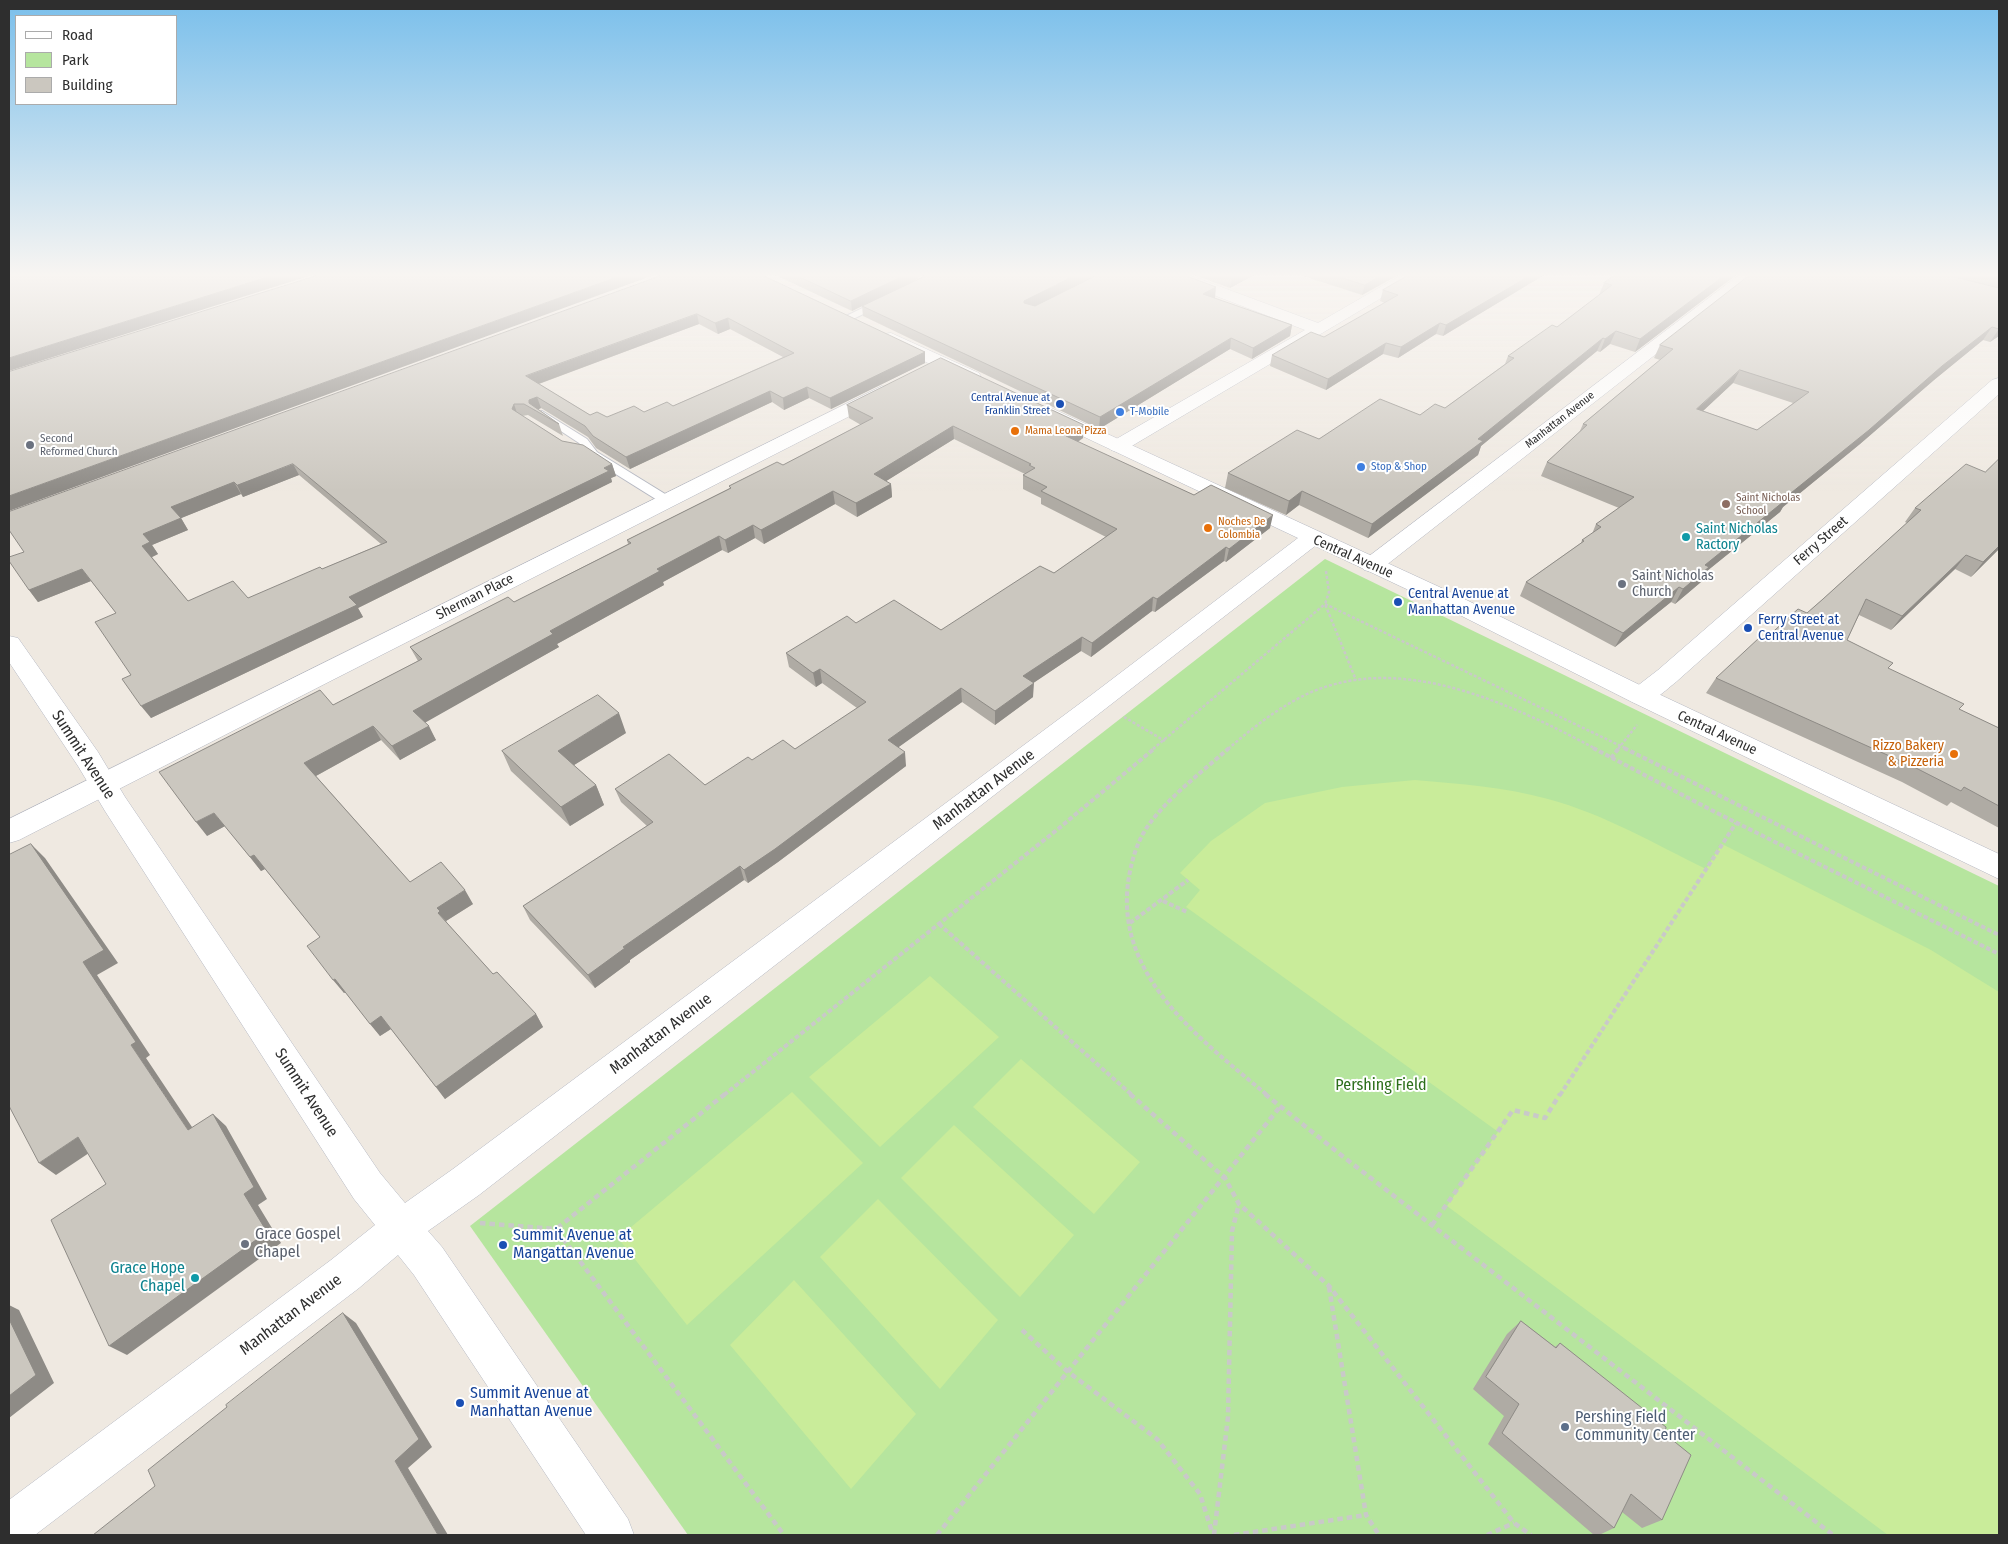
<!DOCTYPE html>
<html>
<head>
<meta charset="utf-8">
<style>
	body { margin:0 }
	#map { position:relative; width:2008px; height:1544px; overflow:hidden; background:#efe9e1; font-family:"Fira Sans Condensed",sans-serif }
	canvas { display:block }
	.frame { position:absolute; inset:0; border:10px solid #2e2e2e; pointer-events:none }
	.legend { position:absolute; left:15px; top:15px; width:162px; height:90px; box-sizing:border-box; background:#fff; border:1px solid #ababab; margin:0; padding:6px 9px; list-style:none; font-size:15px; color:#2e2e2e }
	.legend li { display:flex; align-items:center; gap:10px; height:25px }
	.legend b { width:25px; border:1px solid #ababab }
</style>
</head>
<body>
<div id="map">
<canvas width="2008" height="1544"></canvas>
<div class="frame"></div>
<ul class="legend">
<li><b style="height:6px;background:#fff"></b>Road</li>
<li><b style="height:14px;background:#b6e59e"></b>Park</li>
<li><b style="height:14px;background:#cbc7bf"></b>Building</li>
</ul>
</div>
<script>
const ctx = document.querySelector('canvas').getContext('2d');
ctx.lineJoin = 'round';
function paint(path, color) { ctx.fillStyle = color; ctx.fill(path, 'evenodd'); }
function strokePath(path, color, width, dash) { ctx.strokeStyle = color; ctx.lineWidth = width; ctx.lineCap = dash ? 'butt' : 'round'; ctx.setLineDash(dash || []); ctx.stroke(path); }
function write(font, color, halo, rows, align = 'center') {
  ctx.font = font + ' "Fira Sans Condensed",sans-serif'; ctx.lineWidth = 4; ctx.setLineDash([]); ctx.textBaseline = 'middle'; ctx.strokeStyle = halo; ctx.fillStyle = color; for (const [text, x, y, turn = 0] of rows) {
    ctx.save(); ctx.translate(x, y); ctx.rotate((+turn || 0) * Math.PI / 180); ctx.textAlign = isNaN(turn) ? turn : align; if (halo) ctx.strokeText(text, 0, 0); ctx.fillText(text, 0, 0); ctx.restore();
  }
}
paint(new Path2D(`
	M1325 559 1999 886V1535H688L470 1226Z`), '#b6e59e');
paint(new Path2D(`
	M1415 780C1460 784 1505 787 1548 799 1604 814 1655 844 1706 869L1722 844 1931 950 1999 992V1535H1888L1447 1206 1504 1123 1497 1131 1186 907 1200 890 1180 873 1211 841 1265 803 1342 787Z
	M930 976 999 1037 880 1147 809 1077Z
	M1021 1059 1140 1162 1094 1214 973 1107Z
	M792 1092 863 1163 687 1325 618 1238Z
	M954 1125 1074 1235 1020 1297 901 1178Z
	M878 1199 998 1320 940 1389 820 1257Z
	M794 1280 916 1414 851 1489 730 1345Z`), '#c9ec9a');
const lane = new Path2D(`
	M881 299 886 302 884 304 853 319 844 317Z
	M542 411 587 439 597 452 670 497 672 500 670 503H662L590 458 579 443 538 416 536 414Z`);
const street = new Path2D(`
	M1167 275H1189L1318 323 1401 275H1420L1125 450 1118 452 1111 450 1108 446 1111 442 1305 330 1169 278Z
	M1739 275H1757L1380 570 1372 572 1364 570 1361 565 1364 560Z
	M1999 378V394L1676 682C1662 693 1650 707 1632 702L1628 696 1632 690 1658 670 1992 380Z
	M882 386 889 388 891 392 889 396 19 840 9 843V819Z`);
const secondary = new Path2D(`
	M891 333 979 373 981 377 979 381H965L885 342 882 338 885 334Z
	M1049 407 1448 591 1650 690 1999 854V879L1632 702 1432 601 1315 546 479 1195 428 1231 442 1247 628 1519 634 1535H586L414 1275 398 1255 359 1288 35 1535H9V1500L331 1260 375 1225 354 1199 105 811 78 766 9 662V636L18 638 98 752 125 797 380 1173 405 1203 453 1169 1090 696 1298 538 1042 417 1039 413 1042 409Z`);
strokePath(lane, '#b4b7c1', 2);
strokePath(street, '#b4b7c1', 1);
strokePath(secondary, '#b4b7c1', 1);
strokePath(new Path2D(`
	M1326 571 1329 592 1325 604 1356 680
	M1124 717 1165 741
	M1153 749 1325 604 1627 749
	M1228 749C1251 729 1275 710 1303 696 1398 649 1511 704 1596 749
	M1618 749 1637 725`), '#c9c9c9', 2.5, [3, 2]);
strokePath(new Path2D(`
	M1229 748C1203 771 1171 795 1150 823 1137 840 1131 862 1128 883 1116 979 1203 1041 1267 1095
	M1593 748 1715 812 1999 954
	M1624 748 1999 935
	M1611 758 1619 748
	M1163 901 1187 912
	M1130 923 1188 880
	M939 924 1132 1095
	M724 1095 1058 829 1155 748
	M1560 1095 1736 823`), '#c9c9c9', 4, [4.5, 2.5]);
strokePath(new Path2D(`
	M725 1094 556 1229 784 1535
	M1130 1094 1225 1178 1239 1204 1329 1286 1514 1523 1531 1535
	M1265 1094 1341 1155 1833 1535
	M480 1223 556 1229
	M1432 1225 1513 1110 1545 1118 1560 1094
	M1329 1287 1366 1515 1379 1535
	M1022 1330 1067 1371 1157 1439 1200 1494 1213 1535
	M937 1535 1279 1108
	M1214 1535 1228 1417 1232 1231 1239 1204
	M1234 1535 1366 1515
	M1487 1535 1514 1523`), '#c9c9c9', 4.5, [5.5, 4]);
paint(lane, '#fff');
paint(street, '#fff');
paint(secondary, '#fff');
paint(new Path2D(`
	M663 275 925 352V363L831 409 809 398 784 410 772 402 630 469 596 448 588 437 541 408 538 409 559 424 563 436 528 415 522 416 562 441 612 464 616 476 611 478 612 482 358 608 363 617 151 718 131 675 116 613 91 581 38 602 29 590 24 552ZM699 324 718 334 730 329 783 357 673 406 644 412 607 417 590 415 539 384ZM299 475 381 544 322 569 248 598 188 601 152 557 158 554 152 545 188 530 181 518 241 494 243 497Z
	M775 275H921L916 280 1215 298H1214L1292 325 1290 336 1252 359 1230 349 1099 429 863 316 862 306 852 311Z
	M1194 275H1254L1230 288Z
	M1300 275H1398L1362 295Z
	M1409 275H1544L1443 336 1436 334 1398 358 1383 354 1326 390 1270 366 1272 355 1324 337 1385 303 1380 301 1383 290Z
	M1615 275H1736L1635 352 1610 344 1600 352 1597 351 1481 446 1478 455 1368 538 1299 505 1286 515 1225 488 1228 473 1319 439 1420 415 1445 408 1505 364 1508 356 1557 327 1599 295 1604 283Z
	M1750 275H1999V336L1990 342 1983 340 1934 380 1860 444 1783 507 1780 512 1707 571 1701 582 1675 604 1671 602 1615 647 1520 596 1526 582 1581 543 1582 540 1592 534 1596 524 1619 508 1541 476 1547 462 1579 433 1583 424 1660 360 1654 358 1660 345ZM1733 383 1793 403 1757 430 1703 411Z
	M847 405 1083 438 1078 442 1194 495 1270 528 1226 562 1224 561 1155 612 1152 611 1091 657 1081 651 1033 683V697L995 725 962 702 898 747 906 766 778 862 748 883 744 880 630 960V962L595 988 530 920 523 906 647 826 621 802 615 789 705 785 752 760 795 749 857 708 822 683 816 687 789 667 786 653 856 623 941 630 1054 573 1106 537 1041 504V498L1023 489V475L1025 474 954 439 886 481 891 484 892 497 857 517 835 504 764 544 755 538 728 553 722 550 663 582 664 585 557 644 559 647 425 722 436 740 400 760 381 740 316 776 410 882 473 904 446 921 448 924 493 974 536 1014 543 1027 445 1099 391 1029 380 1036 345 992 344 993 320 937 265 869 261 871 225 826 207 836 333 705 418 661 410 647 514 602 628 544 627 540 730 488 729 486 783 465 861 425 849 418Z
	M1999 459V549L1971 577 1955 569 1891 630 1859 615 1847 640 1888 668 1959 709 1999 728V828L1951 802 1947 806 1902 782 1706 693 1716 678 1764 640 1807 613 1823 599 1907 523 1905 522 1915 508 1985 472Z
	M626 733 574 765 596 785 604 805 570 826 511 771 502 751Z
	M1521 1321 1555 1347 1560 1343 1665 1434 1662 1520 1642 1528 1622 1512 1614 1528 1599 1535H1594L1488 1444 1504 1416 1473 1389 1507 1334Z`), '#afaba4');
paint(new Path2D(`
	M274 275H312L9 371V358Z
	M623 275H654L9 511V496Z
	M905 275H921L916 280 852 311 851 301Z
	M1076 275H1096L1023 314 1024 301Z
	M1238 275H1254L1230 288 1232 278Z
	M1382 275H1398L1362 295 1365 285Z
	M1531 275H1544L1443 336 1446 325Z
	M1725 275H1736L1635 352 1640 339Z
	M1216 287 1215 298 1202 305 1203 294Z
	M697 314 699 324 530 387 526 376Z
	M728 318 730 329 718 334 715 323Z
	M1440 323 1436 334 1398 358 1401 347Z
	M1292 325 1290 336 1252 359 1253 348Z
	M1992 327 1983 340 1934 380 1860 444 1783 507 1780 512 1707 571 1701 582 1675 604 1683 589 1705 565 1942 366Z
	M1999 329V336L1990 342Z
	M1616 331 1610 344 1600 352 1605 339Z
	M1231 338 1230 349 1099 429 1100 417Z
	M1603 338 1597 351 1481 446 1478 455 1368 538 1372 524Z
	M1386 343 1383 354 1326 390 1328 379Z
	M925 352V363L831 409 830 398Z
	M1740 370 1733 383 1690 423 1697 409Z
	M807 387 809 398 784 410 783 398Z
	M770 391 772 402 630 469 626 457Z
	M537 397 541 408 535 411 529 403V400Z
	M514 404 518 416 512 409Z
	M1084 425 1083 438 1066 449V436Z
	M953 426 954 439 875 488 874 474Z
	M293 464 299 475 243 497 237 485Z
	M612 464 616 476 611 478 612 482 358 608 363 617 151 718 141 706 349 597Z
	M234 482 241 494 179 519 171 507Z
	M891 484 892 497 857 517 856 503Z
	M833 491 835 504 764 544 761 530Z
	M1302 491 1299 505 1286 515 1289 501Z
	M1273 515 1270 528 1226 562 1229 549Z
	M181 518 188 530 152 545 158 554 150 558 142 546 143 534Z
	M753 525 755 538 728 553 725 540Z
	M719 536 722 550 663 582 664 585 557 644 559 647 421 725 413 711 657 569Z
	M1999 546V549L1971 577 1983 562Z
	M1226 547 1224 561 1155 612 1157 599Z
	M1966 555 1955 569 1891 630 1902 616Z
	M82 569 91 581 38 602 29 590Z
	M1679 587 1671 602 1615 647 1623 633Z
	M1153 597 1152 611 1091 657 1092 643Z
	M1082 637 1081 651 1023 690V676Z
	M820 669 822 683 816 687 813 673Z
	M1034 683 1033 697 995 725V711Z
	M961 688 962 702 889 754 888 740Z
	M619 713 626 733 566 770 558 751Z
	M373 726 381 740 314 777 304 763Z
	M429 726 436 740 400 760 392 746Z
	M905 752 906 766 778 862 748 883 744 870Z
	M596 785 604 805 570 826 561 807Z
	M214 813 225 826 207 836 196 822Z
	M31 844 45 858 118 963 97 975 150 1055 146 1058 202 1142 188 1130 131 1045 83 962Z
	M254 855 265 869 261 871 250 857Z
	M740 866 744 880 630 960V962L595 988 588 975 623 947Z
	M465 890 473 904 446 921 449 924 438 913 437 908Z
	M335 979 346 992 344 993 333 980Z
	M536 1014 543 1027 445 1099 436 1087Z
	M381 1016 391 1029 380 1036 370 1024Z
	M213 1114 226 1126 267 1199 258 1205 281 1243 127 1355 109 1346 244 1194Z
	M78 1137 95 1149 56 1175 39 1163Z
	M9 1305 19 1310 54 1383 9 1418Z
	M343 1313 356 1323 432 1447 408 1468 448 1535H438L395 1461Z`), '#8e8b86');
const building = new Path2D(`
	M9 275H274L9 358Z
	M319 275H623L9 496V372Z
	M663 275H762L925 352 830 398 807 387 783 398 770 391 626 457 593 436 585 426 537 397 529 400V403L559 424 524 404H514L512 409 562 441 583 445 612 464 604 468 609 471 349 597 357 605 141 706 122 679 131 675 95 622 116 613 82 569 29 590 9 561V557L24 552 9 530V512ZM697 314 715 323 728 318 794 353 673 406 667 402 644 412 634 406 607 417 597 412 590 415 526 376ZM293 464 387 542 322 569 320 567 248 598 233 581 188 601 142 546 150 542 143 534 181 518 171 507 234 482 237 485Z
	M796 275H905L851 301Z
	M925 275H1076L1024 301V303L1035 306 1097 275H1184L1216 287 1203 294 1292 325 1253 348 1231 338 1100 417 862 306 923 277Z
	M1223 275H1238L1232 278Z
	M1334 275H1382L1365 285Z
	M1409 275H1531L1446 325 1440 323 1401 347 1386 343 1328 379 1272 355 1311 332 1324 337 1398 295 1383 290Z
	M1615 275H1725L1640 339 1616 331 1605 339 1603 338 1478 439 1483 441 1372 524 1302 491 1289 501 1228 473 1297 430 1319 439 1380 399 1420 415 1435 404 1445 408 1514 358 1508 356 1552 325 1557 327 1612 285 1604 283Z
	M1750 275H1947L1999 288V329L1992 327 1942 366 1869 430 1786 497 1788 498 1705 565 1709 567 1683 589 1679 587 1623 633 1526 582 1584 541 1582 540 1601 527 1596 524 1634 497 1547 462 1587 425 1583 424 1673 349 1660 345ZM1740 370 1809 392 1757 430 1697 409Z
	M941 358 1084 425 1066 436 1194 495 1211 485 1273 515 1229 549 1226 547 1157 599 1153 597 1092 643 1082 637 1023 676 1034 683 995 711 961 688 888 740 905 752 775 849 744 870 740 866 623 947 625 948 588 975 523 906 653 822 615 789 669 754 705 785 748 757 752 760 783 740 795 749 866 702 820 669 813 673 786 653 847 616 856 623 894 600 941 630 1040 566 1054 573 1117 529 1041 491 1047 487 1023 475 1035 468 1029 465 1031 464 953 426 874 474 891 484 856 503 833 491 761 530 753 525 725 540 719 536 657 569 660 571 550 631 553 634 413 711 429 726 392 746 373 726 304 763 410 882 441 862 465 890 437 908 440 911 438 913 493 974 497 972 536 1014 436 1087 381 1016 370 1024 335 979 333 980 307 946 320 937 254 855 250 857 214 813 196 822 159 772 320 690 333 705 422 659 410 647 508 597 514 602 631 543 627 540 731 488 729 486 777 462 783 465 873 418 847 405Z
	M1999 459V546L1983 562 1966 555 1902 616 1866 599 1847 640 1893 663 1888 668 1964 704 1959 709 1999 728V806L1964 787 1961 791 1914 767 1716 678 1759 638 1764 640 1798 609 1807 613 1823 599 1921 510 1915 508 1966 464 1985 472Z
	M598 695 619 713 558 751 596 785 561 807 502 751Z
	M31 844 104 950 83 962 136 1042 131 1045 188 1130 213 1114 254 1187 244 1194 267 1232 109 1346 51 1220 106 1184 78 1137 39 1163 9 1106V855Z
	M343 1313 419 1439 395 1461 438 1535H93L155 1486 148 1470 227 1407 226 1405Z
	M9 1319 36 1375 9 1396Z
	M1521 1321 1556 1348 1560 1343 1666 1427 1665 1434 1691 1455 1662 1520 1631 1494 1614 1528 1502 1433 1519 1404 1486 1377Z`);
paint(building, '#cbc7bf');
strokePath(building, '#8e8b86', 1);
const sky = ctx.createLinearGradient(0, 0, 0, 491);
sky.addColorStop(0, '#7abfeb');
sky.addColorStop(0.56, '#f8f5f2');
sky.addColorStop(1, '#f8f5f200');
ctx.fillStyle = sky;
ctx.fillRect(0, 0, 2008, 491);
for (const [x, y, r, color] of [
	[1060,404,5,"#1a4fb4"],
	[1120,412,5,"#3f7fe0"],
	[1015,431,5,"#e8710a"],
	[30,445,5,"#6b7280"],
	[1361,467,5,"#3f7fe0"],
	[1726,504,5,"#8d6e63"],
	[1208,528,5,"#e8710a"],
	[1686,537,5,"#0f9aa8"],
	[1622,584,5,"#6b7280"],
	[1398,602,5,"#1a4fb4"],
	[1748,628,5,"#1a4fb4"],
	[1954,754,5,"#e8710a"],
	[245,1244,5,"#6b7280"],
	[503,1245,5,"#1a4fb4"],
	[195,1278,5,"#0f9aa8"],
	[460,1403,5,"#1a4fb4"],
	[1565,1427,5,"#5c6f8a"]
]) { const dot = new Path2D(); dot.arc(x, y, r, 0, 2 * Math.PI); ctx.fillStyle = color; ctx.fill(dot); strokePath(dot, '#fff', 2); }
write('11px', '#164399', '#fff', [
	["Central Avenue at",1050,398],
	["Franklin Street",1050,411]
], 'right');
write('11px', '#366cbe', '#fff', [
	["T-Mobile",1130,412],
	["Stop & Shop",1371,467]
], 'left');
write('11px', '#2e2e2e', '#fff', [
	["Manhattan Avenue",1560,420,-38]
]);
write('11px', '#c56008', '#fff', [
	["Mama Leona Pizza",1025,431],
	["Noches De",1218,522],
	["Colombia",1218,535]
], 'left');
write('11px', '#5b616d', '#fff', [
	["Second",40,439],
	["Reformed Church",40,452]
], 'left');
write('11px', '#785e54', '#fff', [
	["Saint Nicholas",1736,498],
	["School",1736,511]
], 'left');
write('14px', '#0d838f', '#fff', [
	["Saint Nicholas",1696,529],
	["Ractory",1696,545]
], 'left');
write('14px', '#2e2e2e', '#fff', [
	["Ferry Street",1821,541,-41],
	["Central Avenue",1353,557,24],
	["Sherman Place",475,597,-27],
	["Central Avenue",1717,733,25]
]);
write('14px', '#5b616d', '#fff', [
	["Saint Nicholas",1632,576],
	["Church",1632,592]
], 'left');
write('14px', '#164399', '#fff', [
	["Central Avenue at",1408,594],
	["Manhattan Avenue",1408,610],
	["Ferry Street at",1758,620],
	["Central Avenue",1758,636]
], 'left');
write('14px', '#c56008', '#fff', [
	["Rizzo Bakery",1944,746],
	["& Pizzeria",1944,762]
], 'right');
write('16px', '#2e2e2e', '#fff', [
	["Summit Avenue",83,755,57],
	["Manhattan Avenue",984,790,-37],
	["Manhattan Avenue",661,1034,-37],
	["Summit Avenue",306,1093,57],
	["Manhattan Avenue",291,1315,-37]
]);
write('16px', '#2c6e1b', '#fff', [
	["Pershing Field",1381,1086]
]);
write('16px', '#5b616d', '#fff', [
	["Grace Gospel",255,1235],
	["Chapel",255,1253]
], 'left');
write('16px', '#164399', '#fff', [
	["Summit Avenue at",513,1236],
	["Mangattan Avenue",513,1254],
	["Summit Avenue at",470,1394],
	["Manhattan Avenue",470,1412]
], 'left');
write('16px', '#0d838f', '#fff', [
	["Grace Hope",185,1269],
	["Chapel",185,1287]
], 'right');
write('16px', '#4e5e75', '#fff', [
	["Pershing Field",1575,1418],
	["Community Center",1575,1436]
], 'left');
</script>
</body>
</html>
